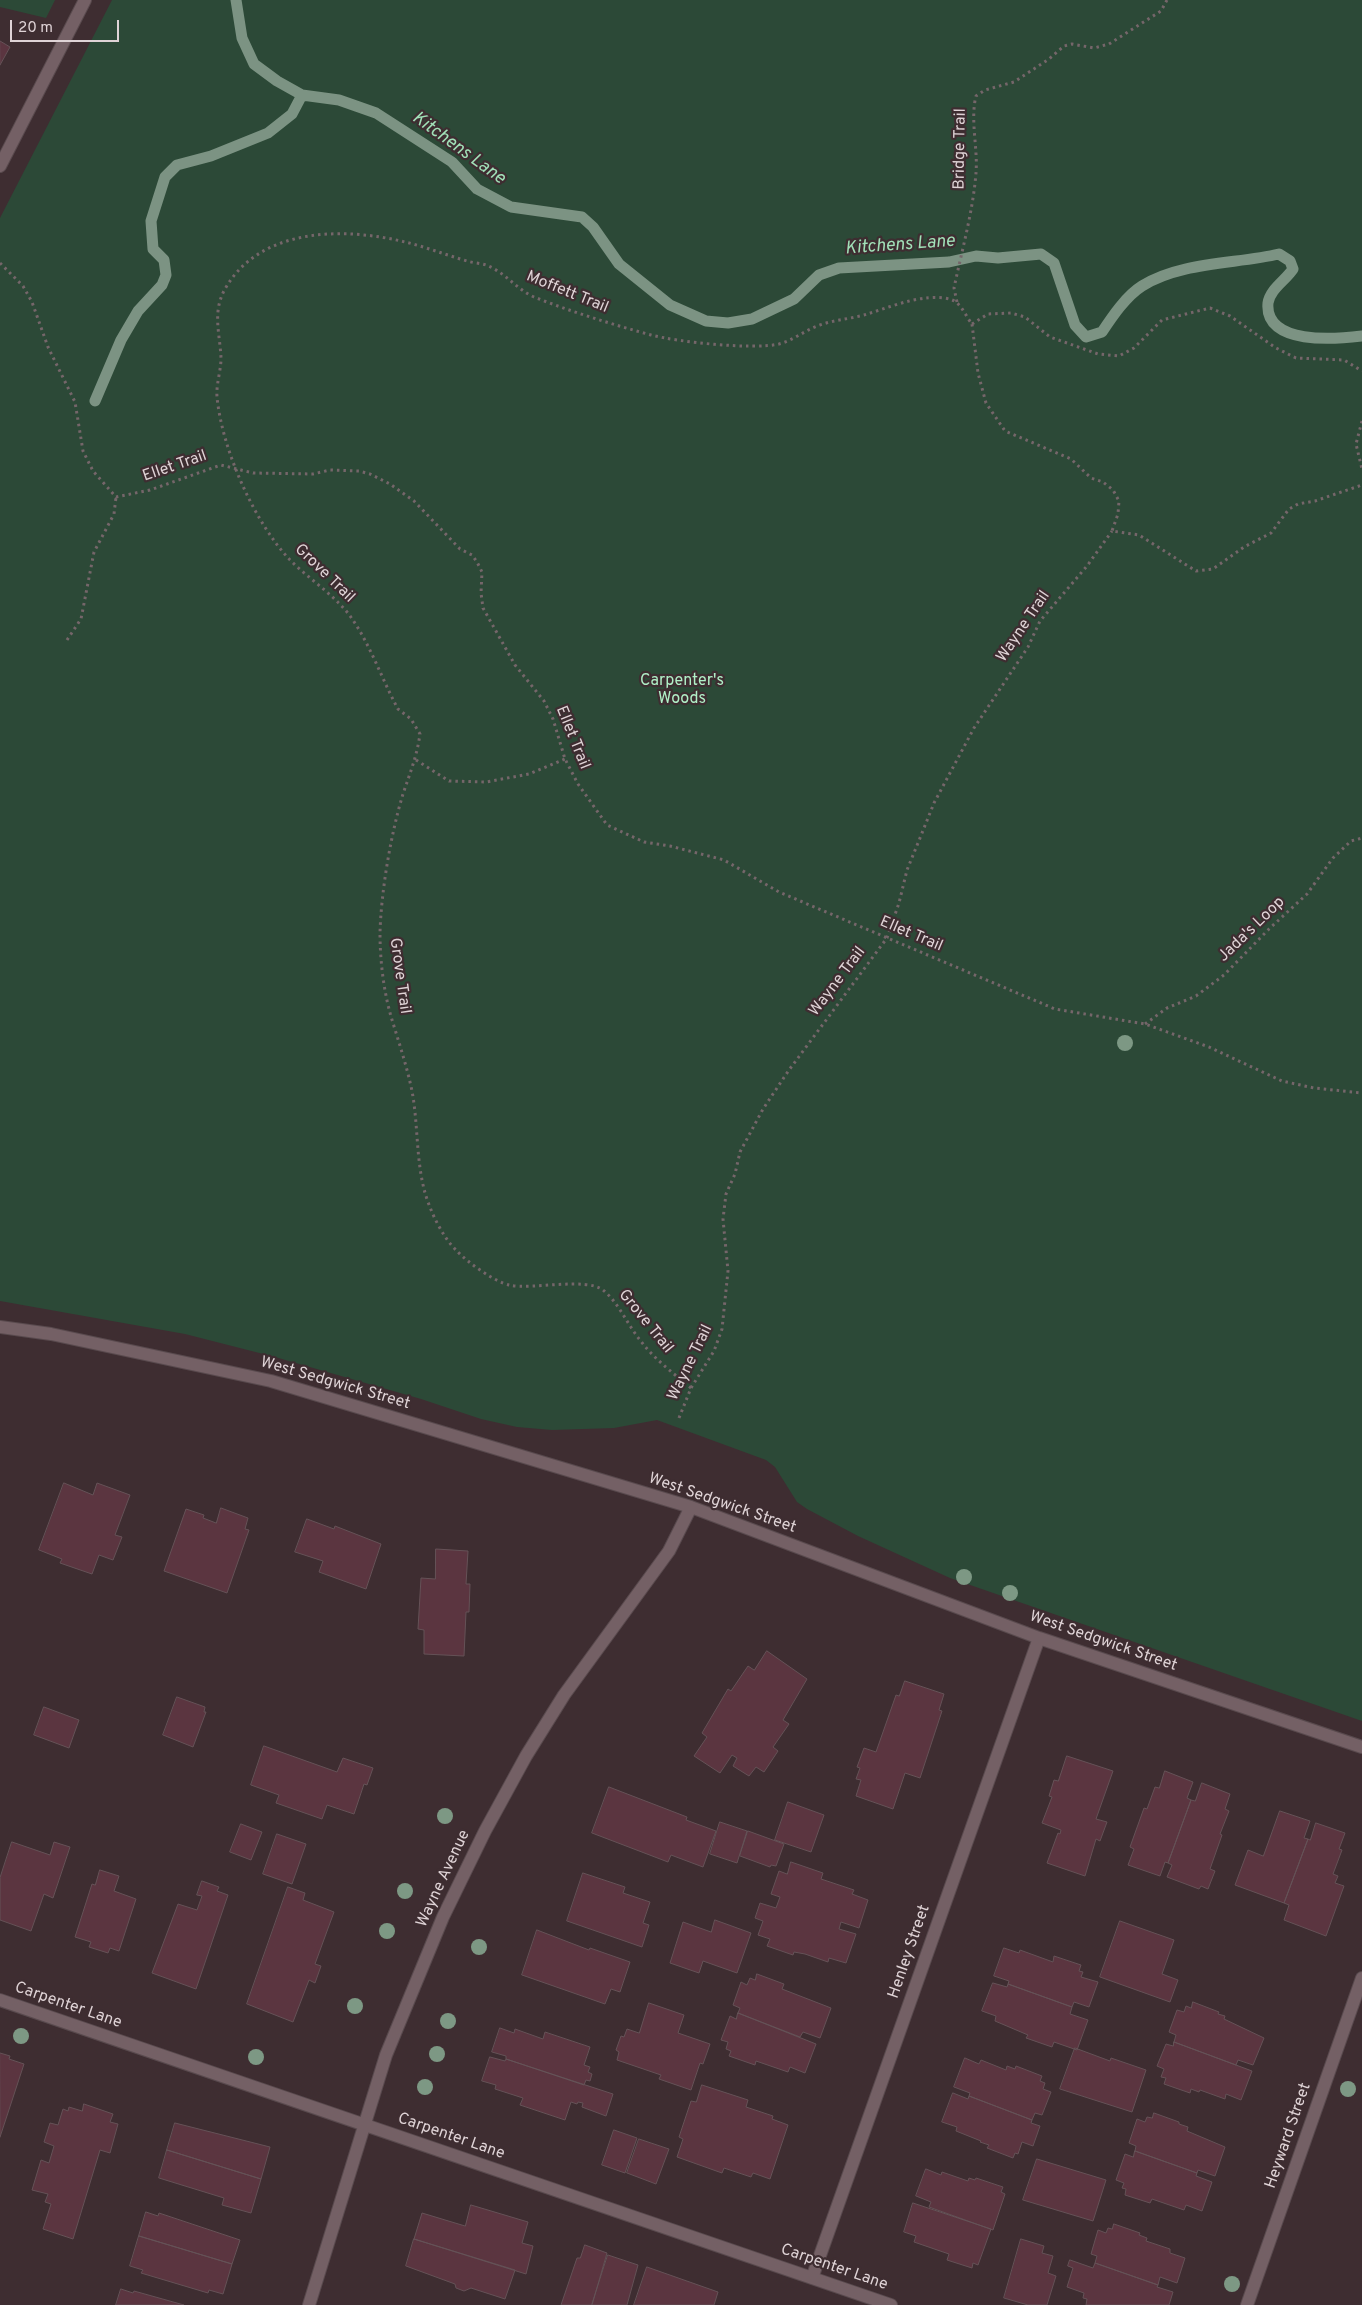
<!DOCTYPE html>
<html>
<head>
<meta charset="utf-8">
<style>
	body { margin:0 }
	#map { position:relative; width:1362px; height:2305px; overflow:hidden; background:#3e2d31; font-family:Overpass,sans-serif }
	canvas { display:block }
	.scale { position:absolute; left:10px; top:20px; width:109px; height:22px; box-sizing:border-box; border:2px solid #dfd3d6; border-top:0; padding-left:6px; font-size:15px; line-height:18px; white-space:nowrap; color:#dfd3d6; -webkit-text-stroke:4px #3e2d31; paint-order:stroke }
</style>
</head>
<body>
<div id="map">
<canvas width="1362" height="2305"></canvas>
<div class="scale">20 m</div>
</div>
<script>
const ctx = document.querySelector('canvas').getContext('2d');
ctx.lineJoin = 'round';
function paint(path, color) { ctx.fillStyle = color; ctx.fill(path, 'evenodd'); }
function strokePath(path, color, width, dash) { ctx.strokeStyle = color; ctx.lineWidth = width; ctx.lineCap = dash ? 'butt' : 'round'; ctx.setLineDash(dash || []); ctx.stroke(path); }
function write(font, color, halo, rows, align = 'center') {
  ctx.font = font + ' Overpass,sans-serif'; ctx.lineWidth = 4.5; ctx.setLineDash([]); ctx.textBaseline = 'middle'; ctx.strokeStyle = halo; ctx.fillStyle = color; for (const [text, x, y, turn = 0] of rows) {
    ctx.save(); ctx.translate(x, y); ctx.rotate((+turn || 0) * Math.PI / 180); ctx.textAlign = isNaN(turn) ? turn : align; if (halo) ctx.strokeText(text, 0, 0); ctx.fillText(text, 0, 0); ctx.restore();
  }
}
paint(new Path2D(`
	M0 0H55L46 18 0 7Z
	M112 0H1362V1721L950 1578 858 1536 807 1509 797 1502 775 1467 766 1460 657 1420 614 1428 552 1430 517 1427 481 1419 421 1399 275 1357 185 1334 0 1301V218Z`), '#2c4937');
strokePath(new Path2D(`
	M236 0 242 38 254 64 277 81 302 95 339 100 376 113 452 162 477 189 511 207 582 217 593 227 619 264 670 305 706 321 728 323 752 319 794 299 819 275 839 268 949 262 976 256 998 258 1041 254 1054 263 1075 325 1086 337 1102 332C1112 317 1126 296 1142 286 1180 262 1236 264 1279 254L1290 261 1293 269C1286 280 1270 289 1268 303 1264 346 1337 339 1362 336
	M95 401 121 340 138 311 162 285 166 275 164 260 153 249 151 221 165 177 177 165 211 156 268 133 292 114 302 95`), '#7c9383', 11);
const building = new Path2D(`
	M0 41 10 47 0 65Z
	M64 1483 93 1495 97 1483 130 1495 115 1535 122 1537 113 1560 99 1555 92 1574 60 1563 62 1559 39 1550Z
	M221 1508 248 1518 245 1529 249 1530 227 1593 164 1571 186 1509 204 1515 203 1518 216 1523Z
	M307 1519 334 1529 335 1526 381 1544 366 1589 319 1572 323 1561 295 1552Z
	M436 1549 468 1551 466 1584H470L469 1612H466L464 1656 424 1654V1630L418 1629 421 1578 435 1579Z
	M767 1651 807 1679 783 1720 789 1724 773 1747 778 1751 764 1772 756 1767 749 1776 733 1766 737 1758 732 1755 720 1773 694 1756 707 1737 702 1733 728 1689 731 1691 748 1666 754 1670Z
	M905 1681 944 1694 939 1710 942 1711 920 1778 905 1773 893 1809 856 1796 861 1780 856 1779 860 1768 857 1767 864 1748 876 1752 896 1695 899 1696Z
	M177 1697 205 1707 204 1712H206L193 1747 163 1735Z
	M44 1707 79 1720 69 1748 34 1735Z
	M264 1746 337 1772 343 1758 373 1768 367 1785 364 1784 354 1814 327 1805 322 1819 276 1803 279 1795 251 1785Z
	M1067 1756 1113 1771 1096 1819 1107 1822 1100 1841 1096 1839 1085 1876 1047 1863 1058 1833 1060 1834 1061 1830 1042 1823 1052 1797 1049 1796 1054 1780 1058 1781Z
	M1165 1771 1193 1782 1187 1798 1191 1800 1168 1863 1165 1862 1160 1876 1128 1865 1134 1849 1130 1847 1144 1808 1147 1809 1155 1787 1159 1788Z
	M1202 1783 1230 1794 1225 1809 1229 1811 1220 1834 1222 1835 1210 1869 1215 1871 1208 1889 1201 1886 1199 1889 1167 1877 1172 1865 1168 1863 1191 1800 1195 1801Z
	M609 1787 687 1817 686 1820 716 1831 703 1867 671 1855 668 1862 592 1833Z
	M788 1802 824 1815 811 1852 775 1840Z
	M1280 1811 1310 1821 1304 1838 1308 1839 1284 1903 1235 1885 1248 1850 1263 1856Z
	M720 1822 747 1831 737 1863 710 1854Z
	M1316 1823 1345 1833 1339 1849 1342 1850 1333 1874 1338 1876 1335 1883 1344 1886 1326 1936 1284 1920 1289 1905 1284 1903 1308 1839 1310 1840Z
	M241 1824 262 1832 251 1860 230 1852Z
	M748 1831 784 1844 776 1866 771 1865 770 1867 740 1856Z
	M277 1834 306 1844 292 1884 263 1874Z
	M12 1842 50 1855 54 1842 70 1847 53 1898 44 1894 31 1931 0 1920V1878Z
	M791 1862 823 1873 821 1879 854 1890 852 1894 868 1900 859 1928 841 1922 839 1929 856 1934 846 1963 829 1958 828 1962 805 1954 794 1952 793 1955 767 1946 770 1939 758 1935 763 1921 755 1918 760 1903 776 1908 780 1897 771 1894 779 1871 787 1874Z
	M100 1870 119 1876 114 1891 136 1899 119 1951 110 1948 108 1953 89 1947 91 1942 75 1937 92 1884 95 1885Z
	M583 1873 625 1887 623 1893 650 1902 643 1923 649 1925 642 1947 567 1921Z
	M202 1881 219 1887 217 1891 228 1895 196 1989 152 1973 178 1904 197 1910 202 1896 197 1895Z
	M288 1887 305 1893 303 1900 334 1912 315 1964 321 1966 315 1983 309 1980 293 2022 247 2004Z
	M715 1920 751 1933 737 1973 703 1961 699 1973 670 1963 683 1922 711 1932Z
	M1120 1921 1174 1940 1162 1974 1178 1980 1170 2002 1100 1977Z
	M537 1930 589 1950 590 1948 630 1962 620 1992 611 1989 605 2004 522 1975Z
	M1004 1948 1019 1953 1020 1950 1053 1962 1054 1956 1081 1965 1079 1971 1083 1972 1081 1977 1098 1982 1089 2007 1074 2002 1072 2007 1008 1984 1009 1981 994 1976Z
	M757 1974 784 1984 782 1989 831 2008 820 2038 803 2032 800 2037 738 2013 740 2008 733 2005 741 1982 747 1985 750 1978 755 1980Z
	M993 1983 1007 1987 1008 1984 1072 2007 1070 2014 1088 2020 1077 2050 1054 2042 1052 2047 1026 2038 1028 2035 995 2021 996 2016 982 2011Z
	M1193 2002 1219 2012 1218 2014 1225 2016 1224 2019 1264 2038 1253 2065 1238 2060 1236 2065 1174 2042 1176 2035 1169 2032 1177 2010 1184 2012 1186 2006 1191 2008Z
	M649 2003 684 2015 678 2033 710 2044 703 2064 700 2063 691 2090 659 2079 661 2075 617 2060 619 2052 616 2050 621 2036 624 2037 627 2029 639 2033Z
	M738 2013 816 2044 805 2073 790 2067 788 2072 756 2061 755 2065 729 2056 731 2051 726 2049 728 2042 721 2040 730 2016 736 2019Z
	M500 2028 514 2033 515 2029 543 2039 545 2032 590 2047 584 2065 590 2067 588 2072 592 2074 590 2081 586 2080 584 2085 506 2059V2056L492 2052Z
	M1174 2042 1252 2071 1241 2100 1226 2094 1225 2099 1200 2090 1199 2092 1191 2089 1190 2093 1164 2084 1166 2078 1161 2077 1164 2069 1157 2066 1166 2044 1173 2046Z
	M1075 2048 1110 2061 1111 2058 1146 2070 1132 2112 1060 2089Z
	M0 2053 10 2056 9 2059 24 2064 0 2137Z
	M490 2057 505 2061 506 2059 613 2094 606 2116 582 2107 583 2103 578 2102 577 2104 571 2102 565 2120 520 2105 523 2098 495 2089 496 2085 482 2081Z
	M965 2058 979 2064 981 2060 1006 2070 1007 2066 1015 2069 1016 2066 1042 2076 1040 2081 1045 2083 1043 2089 1051 2092 1042 2115 1035 2113 1032 2120 969 2096 970 2093 954 2087Z
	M702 2085 748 2100 746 2107 773 2116 772 2119 788 2125 770 2179 753 2173 751 2177 724 2168 722 2173 677 2157 683 2139 679 2137 691 2101 696 2102Z
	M953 2093 968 2099 969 2096 1032 2120 1031 2123 1040 2126 1033 2146 1022 2142 1018 2154 1015 2153 1013 2158 987 2148 989 2145 980 2142 981 2141 956 2131 957 2127 942 2122Z
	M84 2104 113 2114 110 2122 118 2124 110 2153 100 2150 73 2239 43 2229 51 2204 45 2202 48 2194 32 2190 41 2160 49 2163 54 2146 44 2142 50 2123 58 2125 63 2109 68 2111 69 2107 82 2111Z
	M1154 2113 1179 2122V2124L1188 2127 1187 2131 1225 2147 1215 2176 1198 2170 1197 2173 1135 2151 1136 2146 1129 2143 1137 2119 1145 2122 1147 2117 1152 2118Z
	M175 2123 270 2147 261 2179 167 2150Z
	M614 2130 637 2138 625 2173 602 2165Z
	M639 2139 669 2149 656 2184 627 2173Z
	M167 2150 261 2179 251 2213 222 2205 224 2198 159 2178Z
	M1135 2151 1197 2173 1196 2176 1212 2182 1202 2211 1186 2205 1184 2210 1152 2199 1150 2203 1125 2195 1126 2189 1122 2188 1124 2183 1116 2180 1125 2154 1133 2157Z
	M1037 2159 1106 2180 1093 2221 1023 2200Z
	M926 2169 941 2175 942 2172 968 2181 969 2178 975 2180 976 2178 1003 2187 1001 2192 1005 2194 993 2230 929 2207 931 2202 916 2196Z
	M913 2203 991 2229 978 2265 973 2263 972 2268 947 2260 949 2254 914 2242 916 2236 904 2232Z
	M471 2205 528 2222 522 2243 533 2246 526 2274 414 2239 422 2213 465 2226Z
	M146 2212 158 2216 159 2213 240 2240 232 2264 139 2236Z
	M1114 2224 1140 2233 1139 2235 1147 2238 1146 2241 1170 2249V2253L1185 2258 1177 2283 1160 2277 1158 2285 1095 2263 1097 2256 1091 2254 1098 2230 1106 2233 1108 2228 1112 2229Z
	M139 2236 232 2264 223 2294 209 2290 208 2293 141 2273 143 2270 130 2266Z
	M414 2239 515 2270 505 2299 471 2288 464 2291 456 2288 455 2284 406 2266Z
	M1021 2239 1044 2246 1042 2253 1053 2256 1048 2273 1056 2276 1047 2305H1028L1004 2298Z
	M585 2245 607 2253 592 2305H561L577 2258H580Z
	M608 2255 638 2265 627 2305H592Z
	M1070 2260 1093 2268 1095 2263 1158 2285 1157 2287 1173 2292 1169 2305H1086L1087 2299 1083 2298 1084 2293 1067 2287 1073 2268 1068 2266Z
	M647 2267 718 2292 714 2305H634Z
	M121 2289 133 2293 134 2291 184 2305H116Z`);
paint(building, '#5b3540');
strokePath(building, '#655257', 1);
const street = new Path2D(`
	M0 1327 51 1334 271 1381 691 1507 1039 1638 1362 1747
	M0 2000 891 2305
	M812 2278 1039 1638
	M309 2305 386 2055 443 1917 485 1831 526 1756 564 1695 669 1551 691 1507
	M1247 2305 1362 1978`);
const secondary = new Path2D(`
	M0 166 85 0`);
strokePath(street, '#594a4e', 14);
strokePath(secondary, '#594a4e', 14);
strokePath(new Path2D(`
	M0 263 23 286 32 302 48 347 75 402 83 451 93 471 116 497 150 490 221 465 253 473 313 474 330 470 359 471 370 474 390 484 414 501 460 549 472 555 477 562 482 572 481 593 483 608 515 665 544 701 553 719 565 759 578 784 607 825 644 842 670 846 724 860 779 892 1055 1009 1145 1024 1209 1047 1282 1081 1314 1088 1362 1093
	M957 302 954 288C962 250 973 211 976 173 978 148 970 120 976 96L985 90 1014 82 1049 59 1064 46 1072 44 1094 48 1109 44 1161 11 1167 0
	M972 324 978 373 986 403 1005 431 1071 459 1091 478 1103 482 1113 490 1119 501 1118 514 1112 531 1139 535 1196 571 1213 569 1244 547 1271 533 1289 509 1298 504 1315 501 1362 485
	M972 324 988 314 1011 313 1025 317 1050 337 1098 354 1119 356 1134 348 1162 320 1210 308 1230 316 1276 348 1296 358 1344 360 1362 371
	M1362 421 1356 444 1362 469
	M67 640 81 619 94 552 114 514 116 497
	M416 760 449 781 486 782 529 774 565 759
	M1145 1024 1167 1008 1196 996 1224 975 1269 929 1307 894 1333 858 1351 841 1362 838
	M691 1388C673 1373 654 1359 640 1340 627 1324 619 1303 603 1290 586 1277 532 1290 509 1285 495 1282 467 1262 457 1251 442 1237 429 1209 424 1189 416 1157 418 1123 412 1091 407 1067 400 1046 393 1023 384 995 380 962 380 933 381 892 391 833 403 794 410 773 417 756 420 734L411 719 398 709C381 678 369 640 347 612 330 592 308 578 290 560 254 522 222 449 217 397 216 384 221 371 221 358 220 334 212 312 225 289 260 227 344 227 405 242 426 247 446 255 467 261 473 263 480 263 486 265 505 272 516 289 534 297 572 312 611 324 651 335 678 342 752 350 779 344 794 340 805 330 820 325 834 320 849 319 864 315 884 309 906 300 926 298 935 297 951 297 957 303 963 308 967 318 972 324
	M679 1418 691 1388 714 1351 722 1329 728 1271 723 1219 726 1194 735 1174 740 1152 763 1109 789 1070 887 938 899 903 907 870 918 843 934 803 974 728 1028 647 1040 621 1087 566 1112 531`), '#75666a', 3, [2.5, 4]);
strokePath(street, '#746065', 12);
strokePath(secondary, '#746065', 12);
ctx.fillStyle = '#7d9884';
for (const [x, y] of [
	[1125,1043],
	[964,1577],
	[1010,1593],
	[445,1816],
	[405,1891],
	[387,1931],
	[479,1947],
	[355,2006],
	[448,2021],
	[21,2036],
	[437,2054],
	[256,2057],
	[425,2087],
	[1348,2089],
	[1232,2284]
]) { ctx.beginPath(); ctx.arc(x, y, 8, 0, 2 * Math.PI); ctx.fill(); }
write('16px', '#dfd3d6', '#3e2d31', [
	["Bridge Trail",961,149,-89],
	["Moffett Trail",567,293,22],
	["Ellet Trail",175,467,-19],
	["Grove Trail",324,574,44],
	["Wayne Trail",1024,627,-56],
	["Ellet Trail",572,738,68],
	["Jada's Loop",1252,930,-44],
	["Ellet Trail",911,935,23],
	["Grove Trail",399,976,82],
	["Wayne Trail",838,982,-53],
	["Grove Trail",645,1322,51],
	["Wayne Trail",691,1363,-64],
	["West Sedgwick Street",335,1384,16],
	["West Sedgwick Street",722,1504,19],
	["West Sedgwick Street",1103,1642,19],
	["Wayne Avenue",444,1879,-65],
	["Henley Street",910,1952,-71],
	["Carpenter Lane",68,2006,19],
	["Heyward Street",1289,2136,-71],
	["Carpenter Lane",451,2137,19],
	["Carpenter Lane",834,2268,19]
]);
write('16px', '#b0f0c7', '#3e2d31', [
	["Carpenter's",682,682],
	["Woods",682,700]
]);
write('italic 18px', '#a1e1b8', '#3e2d31', [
	["Kitchens Lane",458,149,36],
	["Kitchens Lane",900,246,-4]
]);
</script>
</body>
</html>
